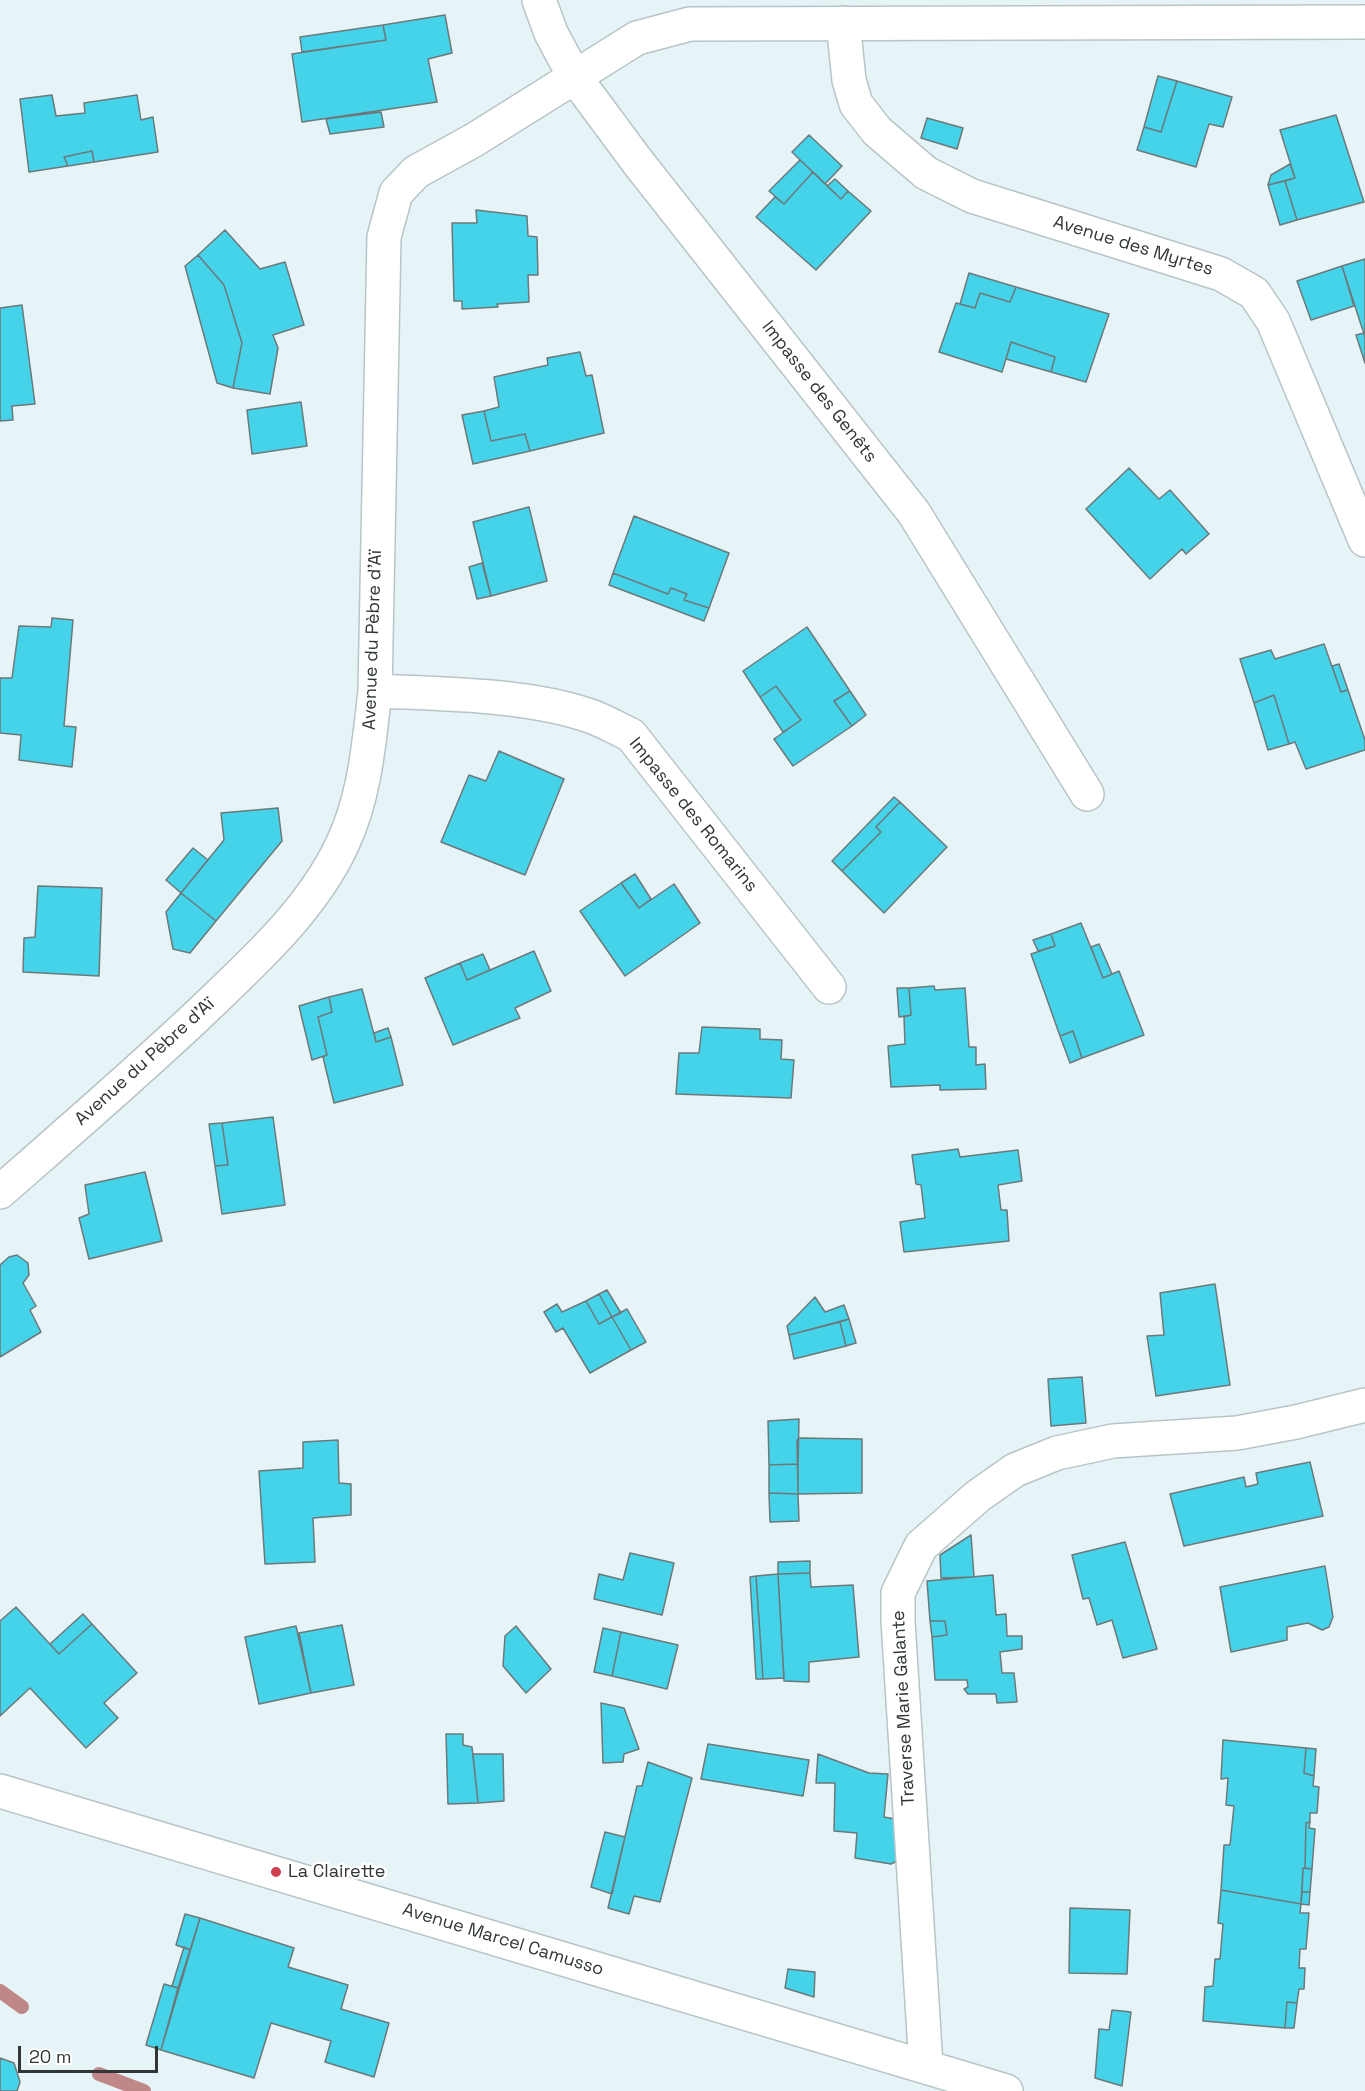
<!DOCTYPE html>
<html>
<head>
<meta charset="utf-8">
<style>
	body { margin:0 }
	#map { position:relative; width:1365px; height:2091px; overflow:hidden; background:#e7f4f7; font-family:"Space Grotesk",sans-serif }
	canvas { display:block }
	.scale { position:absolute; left:18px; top:2046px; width:140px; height:27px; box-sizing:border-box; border:3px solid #303536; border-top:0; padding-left:8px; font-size:18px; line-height:21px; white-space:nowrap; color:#303536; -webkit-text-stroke:4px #fff; paint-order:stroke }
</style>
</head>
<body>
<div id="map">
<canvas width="1365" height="2091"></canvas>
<div class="scale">20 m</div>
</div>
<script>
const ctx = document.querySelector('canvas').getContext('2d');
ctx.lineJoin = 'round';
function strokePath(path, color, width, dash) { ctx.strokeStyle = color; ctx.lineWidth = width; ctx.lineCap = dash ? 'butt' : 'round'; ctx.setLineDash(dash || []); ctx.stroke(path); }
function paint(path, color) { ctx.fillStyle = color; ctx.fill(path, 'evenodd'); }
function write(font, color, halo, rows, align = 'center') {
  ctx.font = font + ' "Space Grotesk",sans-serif'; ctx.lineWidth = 5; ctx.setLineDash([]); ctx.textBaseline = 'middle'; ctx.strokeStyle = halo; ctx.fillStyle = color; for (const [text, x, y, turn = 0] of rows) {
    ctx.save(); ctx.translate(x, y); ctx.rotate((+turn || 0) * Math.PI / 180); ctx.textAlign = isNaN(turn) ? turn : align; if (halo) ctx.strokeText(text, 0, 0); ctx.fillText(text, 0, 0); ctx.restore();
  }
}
strokePath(new Path2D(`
	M0 1991 22 2007
	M99 2074 144 2091`), '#c08789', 14);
const building = new Path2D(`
	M445 15 452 53 428 59 437 102 302 122 292 54 386 40 383 25Z
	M383 25 386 40 302 52 300 37Z
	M1158 76 1177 81 1161 132 1144 127Z
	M1177 81 1232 97 1223 127 1209 124 1196 167 1137 150 1144 127 1161 132Z
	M52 95 56 116 85 113 84 103 137 95 141 120 153 117 158 152 94 162 92 151 64 157 68 166 29 172 20 99Z
	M381 112 384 127 330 134 326 119Z
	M1336 115 1364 202 1297 220 1285 181 1295 178 1280 130Z
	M927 118 963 128 957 149 921 138Z
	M809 135 842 166 825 184 792 152Z
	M92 151 94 162 68 166 64 157Z
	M800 160 813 172 784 204 769 191Z
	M1290 164 1295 178 1268 185 1271 175Z
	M813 172 841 199 848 191 871 211 816 270 756 217 775 197 784 204Z
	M835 179 848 191 841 199 827 186Z
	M1285 181 1297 220 1280 225 1268 185Z
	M476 210 527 216 528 236 537 237 538 275H528L529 302 497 304 498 307 462 309V301H454L452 223H477Z
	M225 230 260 269 285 262 304 325 273 335 278 348 270 394 233 388 242 343 224 285 198 255Z
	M198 255 224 285 242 343 233 388 217 383 185 266Z
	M1365 259V337L1342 266Z
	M1342 266 1354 306 1311 320 1297 281Z
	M969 273 1016 287 1010 302 980 293 975 308 960 304Z
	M1016 287 1109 314 1086 382 1051 372 1055 357 1011 342 1002 372 939 352 956 303 975 308 980 293 1010 302Z
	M22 305 35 404 12 406 13 420 0 421V308Z
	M1364 333 1365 337V363L1356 335Z
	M1011 342 1055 357 1051 372 1006 359Z
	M580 352 586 376 592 375 604 433 530 451 525 434 491 441 484 411 499 407 494 377 548 365 547 358Z
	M301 402 307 446 252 454 247 410Z
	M484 411 491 441 525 434 530 451 473 464 462 415Z
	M1129 468 1159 499 1170 490 1209 534 1186 554 1182 549 1150 579 1086 509Z
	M529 507 547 581 491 596 473 522Z
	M634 516 729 553 709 608 684 600 687 594 671 588 668 594 613 573Z
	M482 563 491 596 477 599 469 567Z
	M613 573 668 594 671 588 687 594 684 600 709 608 704 621 609 585Z
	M52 618 73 620 64 726 76 727 72 767 19 760 21 735 0 733V678H12L19 626 51 627Z
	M807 627 850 691 834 701 852 726 793 766 774 739 801 720 776 686 760 697 743 671Z
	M1324 644 1341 692 1348 690 1365 740V750L1306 769 1295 742 1289 744 1274 695 1254 703 1240 659 1271 650 1275 659Z
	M1339 664 1348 690 1341 692 1332 666Z
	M776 686 801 720 783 732 760 697Z
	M850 691 866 715 852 726 834 701Z
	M1274 695 1289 744 1268 750 1254 703Z
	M499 751 564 779 525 875 441 842 469 775 486 781Z
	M894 797 900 802 876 827 881 832 842 871 832 861Z
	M900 802 947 847 884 913 842 871 881 832 876 827Z
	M278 808 282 841 216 921 181 893 224 840 221 813Z
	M193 848 208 860 181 893 166 880Z
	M635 874 651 899 639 908 621 883Z
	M621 883 639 908 674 884 700 923 625 976 580 911Z
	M38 886 102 888 99 976 23 972 24 938 35 937Z
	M181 893 216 921 190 953 173 949 166 912Z
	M1081 923 1103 978 1119 971 1144 1035 1082 1058 1073 1031 1060 1036 1031 954 1055 946 1051 934Z
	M1051 934 1055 946 1038 951 1033 940Z
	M1099 944 1112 974 1103 978 1091 947Z
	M534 951 551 991 515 1008 520 1018 453 1045 425 978 460 963 467 980Z
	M483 954 490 970 467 980 460 963Z
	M934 986 935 990 965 988 969 1047H976V1065L985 1064 986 1089 940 1090V1085L891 1087 888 1046 905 1044 904 1017 911 1015 909 988Z
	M897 988H909L911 1015 899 1017Z
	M362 989 376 1042 391 1037 403 1085 334 1103 323 1057 327 1055 318 1017 332 1012 329 997Z
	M329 997 332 1012 318 1017 327 1055 312 1060 299 1006Z
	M702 1027 760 1029V1039L782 1040 781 1059 794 1060 791 1098 676 1094 679 1053H699Z
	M388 1028 391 1037 376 1042 374 1033Z
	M1073 1031 1082 1058 1070 1063 1060 1036Z
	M273 1117 285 1205 222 1214 215 1166 228 1165 222 1123Z
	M222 1123 228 1165 215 1166 209 1124Z
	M958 1149 960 1157 1018 1150 1022 1181 998 1185 1001 1210H1007L1009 1241 904 1252 900 1222 925 1218 921 1185 916 1184 912 1155Z
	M145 1172 162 1241 89 1259 79 1218 89 1214 85 1185Z
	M17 1255 28 1263 29 1275 23 1283 36 1306 30 1310 41 1332 0 1357V1265L9 1257Z
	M1215 1284 1230 1385 1156 1396 1147 1336 1164 1335 1160 1293Z
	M607 1290 621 1313 612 1317 599 1294Z
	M599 1294 612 1317 599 1324 586 1301Z
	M815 1297 825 1312 844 1305 849 1319 789 1335 787 1326Z
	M586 1301 599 1324 612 1317 631 1350 590 1373 563 1328 556 1332 544 1312 557 1304 562 1312Z
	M627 1309 646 1342 631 1350 612 1317Z
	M849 1319 856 1343 846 1346 840 1322Z
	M840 1322 846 1346 794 1359 789 1335Z
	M1082 1377 1086 1423 1051 1426 1048 1379Z
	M799 1419 798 1464 769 1465 768 1421Z
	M800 1438 862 1439V1493L798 1494 797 1440Z
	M338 1440 339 1483 351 1484V1515L313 1518 315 1562 265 1564 259 1471 303 1468V1442Z
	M1310 1462 1323 1516 1184 1546 1170 1494 1244 1477 1246 1487 1258 1484 1256 1473Z
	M798 1464V1494L769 1493V1465Z
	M769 1493 798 1494 799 1521 770 1522Z
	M971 1535 974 1577 941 1578 940 1555Z
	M1125 1542 1157 1649 1123 1658 1112 1620 1097 1625 1089 1598 1083 1599 1072 1555Z
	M630 1553 674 1563 662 1615 594 1599 599 1574 623 1580Z
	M810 1561V1573L778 1574V1562Z
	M1325 1566 1333 1617 1329 1627 1322 1630 1308 1623 1287 1627V1640L1231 1652 1220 1587Z
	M810 1573 811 1587 853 1585 859 1657 809 1662V1682L784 1681 778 1574Z
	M778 1574 784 1678 763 1679 756 1576Z
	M993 1575 996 1615 1006 1614 1007 1636H1022V1649L1000 1652 1002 1673H1014L1017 1702 997 1703 996 1694H968L964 1689 968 1687 967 1680H935L932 1637 947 1635 945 1621H930L927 1581Z
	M756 1576 763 1679H756L750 1577Z
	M16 1607 59 1654 92 1624 137 1673 104 1703 118 1718 86 1748 30 1688 0 1716V1621Z
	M83 1614 92 1624 59 1654 50 1644Z
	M930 1621H945L947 1635 932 1637Z
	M342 1625 354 1685 311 1693 299 1633Z
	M296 1626 311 1693 259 1704 245 1637Z
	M516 1626 551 1669 526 1693 503 1666 505 1636Z
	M603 1628 621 1632 612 1676 594 1672Z
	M621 1632 678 1645 667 1689 612 1676Z
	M601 1703 624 1708 639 1749 624 1754 623 1762 603 1763Z
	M446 1734H463V1745L472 1747 478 1803 448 1804Z
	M1223 1740 1306 1748 1304 1773 1314 1776 1313 1786 1319 1787 1317 1813H1310V1822L1306 1823 1305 1868H1303L1301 1904 1221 1890 1224 1845H1230L1234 1806 1226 1805 1228 1778 1221 1779Z
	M708 1744 809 1760 803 1796 701 1779Z
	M1306 1748 1316 1749 1314 1776 1304 1773Z
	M473 1754H503L504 1801 478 1803Z
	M818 1754 869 1773 888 1774 884 1817 900 1820 897 1861 891 1864 855 1858 857 1833 834 1831 835 1783H816Z
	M648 1762 692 1778 660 1902 634 1896 629 1914 608 1908 637 1786H642Z
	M1310 1822 1309 1828 1315 1829 1312 1869 1305 1868 1306 1823Z
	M605 1832 625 1837 612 1894 591 1887Z
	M1303 1868 1312 1869 1310 1892H1302Z
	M1221 1890 1301 1904 1300 1913H1309L1306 1949H1300L1299 1968H1305L1304 1989H1299L1297 2003 1287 2002 1285 2028 1203 2021 1205 1987 1213 1986 1215 1959H1220L1223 1924 1218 1923Z
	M1302 1892H1310L1309 1905 1301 1904Z
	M1070 1908 1130 1910 1127 1974 1069 1973Z
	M185 1914 200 1918 190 1950 176 1945Z
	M200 1918 294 1948 288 1967 348 1985 341 2009 389 2023 374 2077 325 2062 331 2041 271 2023 254 2078 161 2050Z
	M184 1947 190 1950 178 1988 172 1986Z
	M788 1969 815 1972 814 1997 785 1988Z
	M164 1984 178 1988 161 2050 146 2045Z
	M1287 2002 1297 2003 1294 2028H1285Z
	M1112 2010 1131 2012 1122 2086 1095 2078 1099 2029 1109 2030Z
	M0 2058 14 2063 20 2082 17 2091H0Z`);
paint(building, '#45d3e9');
strokePath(building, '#6c787a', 1.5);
const street = new Path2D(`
	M539 0 551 33 574 76 637 161 914 513 1087 794
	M843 23 849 80 856 104 877 131 926 173 972 196 1221 274 1254 293 1273 321 1365 540
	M375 691C442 694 530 694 593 717 606 722 618 729 631 735L829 987
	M0 1192C66 1134 132 1077 196 1017 249 966 310 913 342 845 365 797 369 743 375 691L384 237 396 193 416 172 474 140 637 38 690 24 1365 22
	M926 2066 898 1621V1593L921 1546 978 1496 1015 1470 1057 1453 1113 1441 1237 1433 1296 1422 1365 1405`);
const secondary = new Path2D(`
	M0 1791 1006 2091`);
strokePath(street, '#b8c5c7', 36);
strokePath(secondary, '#b8c5c7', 36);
strokePath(street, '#fff', 33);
strokePath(secondary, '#fff', 33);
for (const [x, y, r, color] of [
	[276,1872,6,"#d04053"]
]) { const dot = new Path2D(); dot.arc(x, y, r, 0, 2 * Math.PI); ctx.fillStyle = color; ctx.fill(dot); strokePath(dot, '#fff', 2); }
write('18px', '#303536', '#fff', [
	["Avenue des Myrtes",1133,246,17],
	["Impasse des Genêts",819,392,52],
	["Avenue du Pèbre d'Aï",373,640,-88],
	["Impasse des Romarins",693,815,51],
	["Avenue du Pèbre d'Aï",145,1062,-42],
	["Traverse Marie Galante",904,1708,-93],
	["Avenue Marcel Camusso",503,1940,17]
]);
write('18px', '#303536', '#fff', [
	["La Clairette",288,1872]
], 'left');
</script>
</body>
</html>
